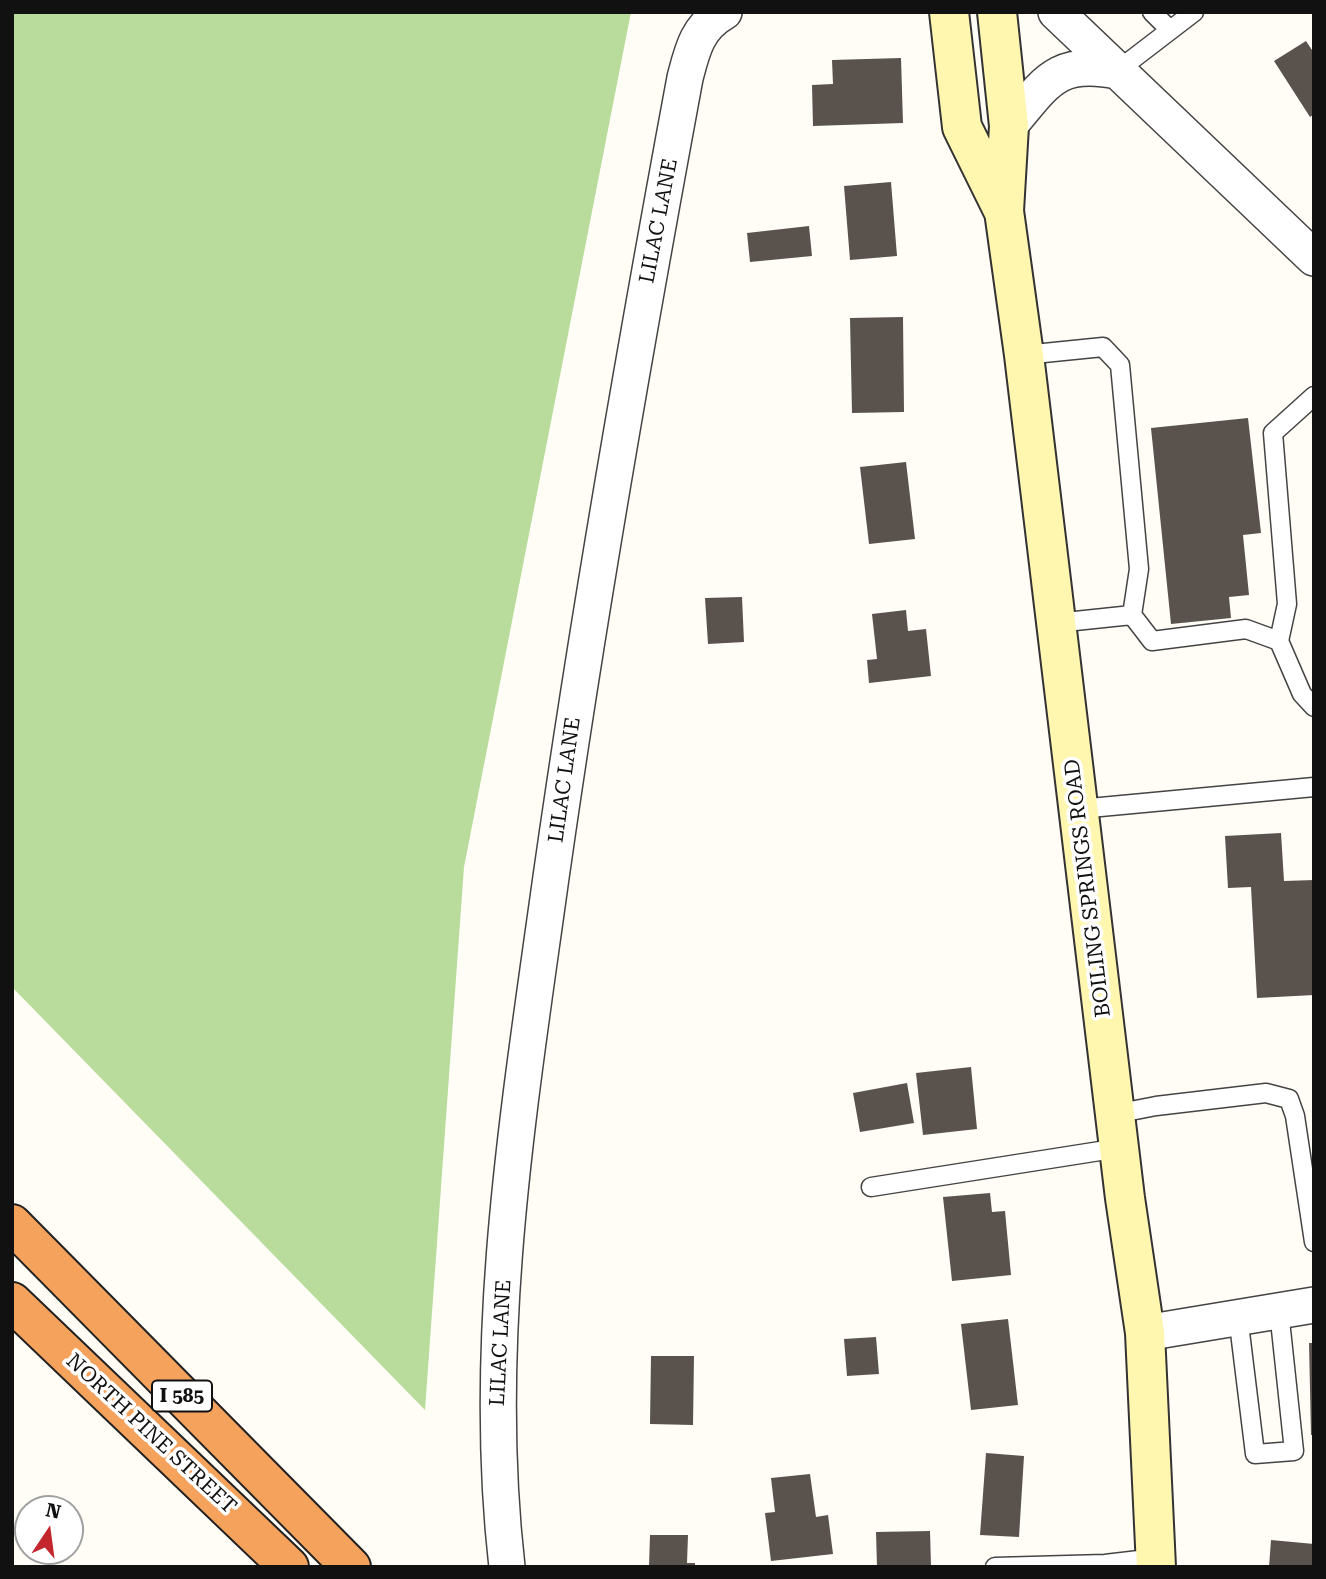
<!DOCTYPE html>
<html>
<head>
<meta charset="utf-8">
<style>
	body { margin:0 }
	#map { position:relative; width:1326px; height:1579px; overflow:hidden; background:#fffdf5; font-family:"Roboto Serif",serif }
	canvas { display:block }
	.frame { position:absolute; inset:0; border:14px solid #111; pointer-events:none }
	.north { position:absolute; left:14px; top:1495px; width:70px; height:70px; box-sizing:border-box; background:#fff; border:2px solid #a0a0a0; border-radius:50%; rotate:13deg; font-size:19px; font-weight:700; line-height:28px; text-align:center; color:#111 }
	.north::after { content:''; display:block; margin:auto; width:24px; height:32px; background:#c4262e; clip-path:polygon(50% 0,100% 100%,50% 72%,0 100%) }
</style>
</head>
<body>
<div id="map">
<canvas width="1326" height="1579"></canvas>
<div class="frame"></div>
<div class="north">N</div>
</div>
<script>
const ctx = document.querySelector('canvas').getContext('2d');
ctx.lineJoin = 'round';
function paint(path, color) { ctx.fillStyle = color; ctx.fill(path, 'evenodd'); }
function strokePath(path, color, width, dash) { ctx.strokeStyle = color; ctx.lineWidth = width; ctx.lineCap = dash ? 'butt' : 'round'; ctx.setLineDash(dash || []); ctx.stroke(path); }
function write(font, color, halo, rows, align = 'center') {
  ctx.font = font + ' "Roboto Serif",serif'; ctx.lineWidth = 7; ctx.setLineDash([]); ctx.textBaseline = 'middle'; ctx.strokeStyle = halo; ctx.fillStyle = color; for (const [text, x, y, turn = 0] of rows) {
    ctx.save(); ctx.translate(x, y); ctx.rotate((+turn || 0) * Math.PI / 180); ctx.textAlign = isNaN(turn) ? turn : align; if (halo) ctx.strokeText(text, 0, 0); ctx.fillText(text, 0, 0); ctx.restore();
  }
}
paint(new Path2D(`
	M12 12H631L464 867 425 1410 12 987Z`), '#b9dc9c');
paint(new Path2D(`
	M1306 41 1314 53V114L1310 117 1274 61Z
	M901 58 903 123 813 126 812 85 833 84 832 60Z
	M891 182 897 256 850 260 844 186Z
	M809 226 812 256 750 262 747 233Z
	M903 317 904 412 852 413 850 318Z
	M1248 418 1261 533 1243 535 1249 595 1229 597 1231 618 1171 624 1151 428Z
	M906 462 915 539 869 544 860 467Z
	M742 597 744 642 708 644 705 598Z
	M906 610 908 631 926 629 931 676 869 683 867 660 877 659 872 614Z
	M1281 833 1284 881 1314 880V995L1257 998 1251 887 1228 888 1225 836Z
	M971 1067 977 1129 923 1135 916 1073Z
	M907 1083 914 1123 860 1132 853 1093Z
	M990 1193 992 1212 1005 1211 1011 1275 952 1281 943 1197Z
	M1008 1319 1018 1405 971 1410 961 1324Z
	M876 1337 879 1374 847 1376 844 1339Z
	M1309 1343H1314V1435H1311Z
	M651 1356H694L693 1425 650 1424Z
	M986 1453 1024 1456 1019 1537 980 1535Z
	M810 1474 816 1517 828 1515 833 1554 771 1561 765 1513 775 1512 771 1478Z
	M930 1531 931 1566 877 1567 876 1532Z
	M650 1535H688L687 1563H695V1567H649Z
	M1271 1540 1314 1544V1567H1269Z`), '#5a524d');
const service = new Path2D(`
	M1152 12 1170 30
	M1117 71 1194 12
	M1024 355 1103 347 1120 365 1139 569 1132 615
	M1056 623 1132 615 1152 641 1246 629 1279 641 1302 694 1314 707
	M1279 641 1287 604 1273 433 1314 396
	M1079 809 1314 787
	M1115 1114 1156 1106 1266 1093 1289 1099 1295 1116 1314 1242
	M871 1187 1119 1148
	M1238 1316 1255 1454 1294 1451 1279 1311
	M995 1567 1105 1564 1156 1558`);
const minor = new Path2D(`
	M1056 12 1314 258
	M1009 126C1046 83 1055 59 1117 71
	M1145 1333 1314 1305
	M507 1567C482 1351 515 1133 545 920 584 638 633 358 685 78 692 51 697 27 724 12`);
const secondary = new Path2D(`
	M949 12 962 127 1003 210
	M997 12 1009 126 1004 211 1024 355 1125 1198 1145 1333 1156 1567`);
const motorway = new Path2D(`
	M12 1224 351 1567
	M12 1302 289 1567`);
strokePath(service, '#444', 21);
strokePath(minor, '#444', 38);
strokePath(secondary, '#333', 42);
strokePath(motorway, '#222', 42);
strokePath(service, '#fff', 18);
strokePath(minor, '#fff', 35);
strokePath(secondary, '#fff6b0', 38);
strokePath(motorway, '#f5a25d', 38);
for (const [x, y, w] of [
	[182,1396,60]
]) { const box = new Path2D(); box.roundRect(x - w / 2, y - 15.5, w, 31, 5); ctx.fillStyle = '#fff'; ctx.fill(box); strokePath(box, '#111', 2); }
write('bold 19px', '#111', null, [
	["I 585",182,1396]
]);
write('21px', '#111', '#fff', [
	["LILAC LANE",659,221,-79],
	["LILAC LANE",565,780,-82],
	["BOILING SPRINGS ROAD",1088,888,-97],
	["LILAC LANE",501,1343,-87],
	["NORTH PINE STREET",151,1434,43]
]);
</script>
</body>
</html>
